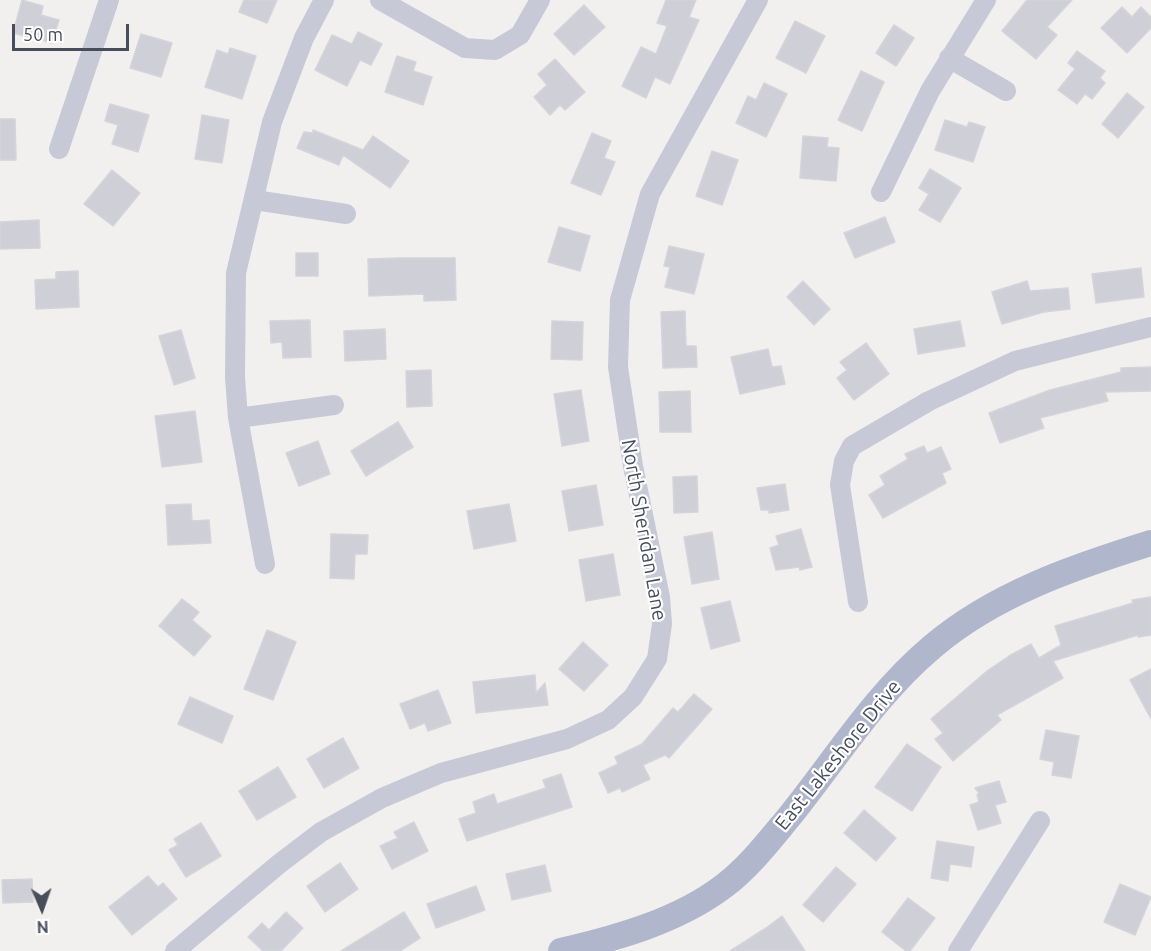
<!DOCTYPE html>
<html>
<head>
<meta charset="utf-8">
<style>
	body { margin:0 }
	#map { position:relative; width:1151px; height:951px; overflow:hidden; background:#f2f0ef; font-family:Ubuntu,sans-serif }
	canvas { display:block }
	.north { position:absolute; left:12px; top:879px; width:60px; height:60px; -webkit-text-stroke:4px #fff; paint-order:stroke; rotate:178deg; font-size:16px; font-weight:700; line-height:24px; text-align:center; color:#484d5c }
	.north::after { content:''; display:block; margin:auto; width:21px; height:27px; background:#484d5c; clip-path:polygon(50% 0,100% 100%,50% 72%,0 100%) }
	.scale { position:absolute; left:12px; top:24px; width:117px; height:27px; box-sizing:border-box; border:3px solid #484d5c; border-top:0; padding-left:8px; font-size:18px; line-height:21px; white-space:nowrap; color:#484d5c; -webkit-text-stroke:4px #fff; paint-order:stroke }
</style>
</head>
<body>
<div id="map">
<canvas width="1151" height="951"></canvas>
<div class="north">N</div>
<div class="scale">50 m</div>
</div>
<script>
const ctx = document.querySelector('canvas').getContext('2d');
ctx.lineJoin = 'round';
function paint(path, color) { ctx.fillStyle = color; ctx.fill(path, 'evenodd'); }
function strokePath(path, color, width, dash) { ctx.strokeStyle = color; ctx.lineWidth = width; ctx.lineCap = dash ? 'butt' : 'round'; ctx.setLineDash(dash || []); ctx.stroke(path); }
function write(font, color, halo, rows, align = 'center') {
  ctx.font = font + ' Ubuntu,sans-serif'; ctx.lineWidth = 4.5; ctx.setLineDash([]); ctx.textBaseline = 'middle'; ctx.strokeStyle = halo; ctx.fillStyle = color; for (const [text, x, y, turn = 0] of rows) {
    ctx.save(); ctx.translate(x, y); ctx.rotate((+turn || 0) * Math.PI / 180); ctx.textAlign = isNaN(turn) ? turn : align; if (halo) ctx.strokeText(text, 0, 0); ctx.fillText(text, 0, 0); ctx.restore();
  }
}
const building = new Path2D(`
	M22 0 43 6 41 15 59 20 52 43 13 33Z
	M244 0H277L267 23 239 12Z
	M666 0H696L689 17 699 20 670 84 655 77 646 98 622 86 641 47 656 54 667 26 657 23Z
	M1027 0H1072L1047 27 1057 35 1036 59 1002 31Z
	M584 5 605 27 574 55 554 34Z
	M1122 7 1132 17 1141 7 1151 17V28L1127 53 1101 28Z
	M795 21 825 36 806 73 776 58Z
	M894 25 914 38 896 66 876 53Z
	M358 32 382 44 371 65 360 60 347 86 315 70 332 35 352 44Z
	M141 34 172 43 161 77 130 68Z
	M230 48 256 56 242 99 205 87 217 50 228 54Z
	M1077 51 1105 71 1100 78 1105 83 1092 99 1085 94 1077 104 1058 90 1075 69 1068 63Z
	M397 56 416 62 413 71 432 77 423 105 385 92Z
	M555 59 585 92 565 110 560 105 550 115 534 97 547 85 538 74Z
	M861 71 884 82 862 131 838 120Z
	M764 83 787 94 766 137 736 123 748 96 756 100Z
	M1127 93 1144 107 1118 138 1102 124Z
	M110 104 149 115 138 152 112 144 118 125 105 121Z
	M202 115 229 120 222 163 195 159Z
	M0 119H15L16 160H0Z
	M945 120 967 127 969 122 985 127 973 162 935 150Z
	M313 130 363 150 373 136 409 161 390 188 343 155 339 165 297 148 304 132 313 133Z
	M592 133 611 141 604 158 615 162 601 195 571 183Z
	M803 136 828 138 827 147 839 148 836 181 800 178Z
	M712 151 738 160 722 205 696 196Z
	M930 169 961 188 940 222 919 210 929 194 919 188Z
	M112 170 140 193 113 226 84 204Z
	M885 217 895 242 855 258 844 233Z
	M39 220 40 248 0 249V222Z
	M559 227 590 236 580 271 548 262Z
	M669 246 704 254 694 294 665 287 670 267 664 266Z
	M296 253H318V276H296Z
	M400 258H455L456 300 424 301V294L369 296 368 259Z
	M1141 268 1144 297 1096 303 1092 274Z
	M78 271 79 307 36 309 35 280 56 279V272Z
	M803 281 830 309 814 325 787 297Z
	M1027 281 1030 291 1068 288 1070 309 1044 312 1002 324 992 292Z
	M685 311 686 346H696L697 367 663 368 661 312Z
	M310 320 311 357 283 358 282 342 271 343 270 321Z
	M552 321 583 322 582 360 551 359Z
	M960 321 965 346 918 354 914 329Z
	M385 329 386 359 345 361 344 331Z
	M181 330 195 378 174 385 159 336Z
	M866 343 889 374 854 400 837 378 847 370 840 362Z
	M768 349 772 367 781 366 785 384 740 394 731 357Z
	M1151 367V391L1105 392 1108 401 1040 418 1044 428 1000 443 989 413 1050 390 1121 372V368Z
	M431 370 432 406 407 407 406 371Z
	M581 390 589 441 562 446 554 394Z
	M690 391 691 432H660L659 392Z
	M195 411 202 462 162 467 155 416Z
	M398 422 413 447 366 476 351 451Z
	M318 441 330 474 299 486 286 453Z
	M924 446 927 453 941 447 951 469 942 473 946 483 883 518 869 495 885 485 880 476 908 459 905 454Z
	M697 476 698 512 674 513 673 477Z
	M785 484 789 510 769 513V510H761L757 488Z
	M596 485 603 525 569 531 562 491Z
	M191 504 192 521 209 520 211 543 168 545 166 505Z
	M509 504 516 541 474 549 467 511Z
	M801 529 812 567 800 570 799 567 776 570 770 548 779 545 776 536Z
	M712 532 719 579 692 584 684 537Z
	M331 534 368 535 367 554H355L354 579 330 578Z
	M613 554 620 595 586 601 579 560Z
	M1151 597V635L1138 637V635L1053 661 1063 678 997 715 1001 720 953 761 935 739 943 733 931 719 987 671 1009 656 1031 644 1039 658 1061 645 1055 626 1133 603 1132 600Z
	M182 599 199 612 192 620 211 636 194 656 159 626Z
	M730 601 740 641 711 649 701 608Z
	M267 630 296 642 273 700 244 689Z
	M583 642 608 665 584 691 559 669Z
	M1151 669V719L1130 680Z
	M535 675 536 693 545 683 548 705 476 713 473 682Z
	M438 690 451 723 428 731 425 723 410 729 400 704Z
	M694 694 712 709 669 758 665 755 643 765 650 779 622 792 620 788 608 793 599 773 618 764 615 757 642 744 673 708 678 712Z
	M190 697 233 716 222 743 178 724Z
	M1046 730 1079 736 1071 778 1052 775 1054 762 1040 759Z
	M343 738 359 768 324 788 307 759Z
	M907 744 941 767 912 811 875 787Z
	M278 767 296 797 257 820 239 791Z
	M561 774 572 807 467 841 459 819 476 813 473 802 494 794 497 804 546 788 543 780Z
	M999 781 1006 802 995 805 1001 823 978 830 970 805 979 802 977 795 979 793 975 788Z
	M864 810 896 838 876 861 844 833Z
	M414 822 428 851 392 869 380 846 398 838 394 832Z
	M201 823 221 856 186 877 169 850 178 845 174 839Z
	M937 841 974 847 971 867 950 864 948 881 931 878Z
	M340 863 358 889 325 912 307 886Z
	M545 865 551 891 512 900 506 874Z
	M836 867 856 884 823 922 803 905Z
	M148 876 158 887 163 883 177 899 132 935 109 907Z
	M32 879 33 902 3 903 2 880Z
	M1120 884 1151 897 1135 935 1104 922Z
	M476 886 485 910 436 928 427 904Z
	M908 898 935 918 910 951H906L882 932Z
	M286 912 303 928 281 951H263L248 937 262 923 269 930Z
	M404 912 420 938 400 951H341Z
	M782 916 805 951H730L766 928Z`);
paint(building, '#cfd0d7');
strokePath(building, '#d4d4da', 1.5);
strokePath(new Path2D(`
	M380 0 465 48 495 50 520 35 540 0
	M949 58 1006 91
	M59 149 109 0
	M881 192 930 91 986 0
	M255 200 346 214
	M238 418 334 405
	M265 564 238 418 235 377 236 273 272 122 304 38 324 0
	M858 602 840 485 844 461 852 446 929 401 1015 361 1151 327
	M175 951 279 864 321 832 382 798 441 773 567 739 608 720 633 697 657 659 662 624 660 597 633 466 618 367 620 300 650 194 758 0
	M958 951 1040 821`), '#c7cad6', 20);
strokePath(new Path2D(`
	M561 951C617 938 678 921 724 886 749 867 769 841 789 817 835 760 875 695 932 647 994 594 1074 567 1151 543`), '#b0b6cc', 26);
write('20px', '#484d5c', '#fff', [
	["North Sheridan Lane",644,530,80],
	["East Lakeshore Drive",838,755,-51]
]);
</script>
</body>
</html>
